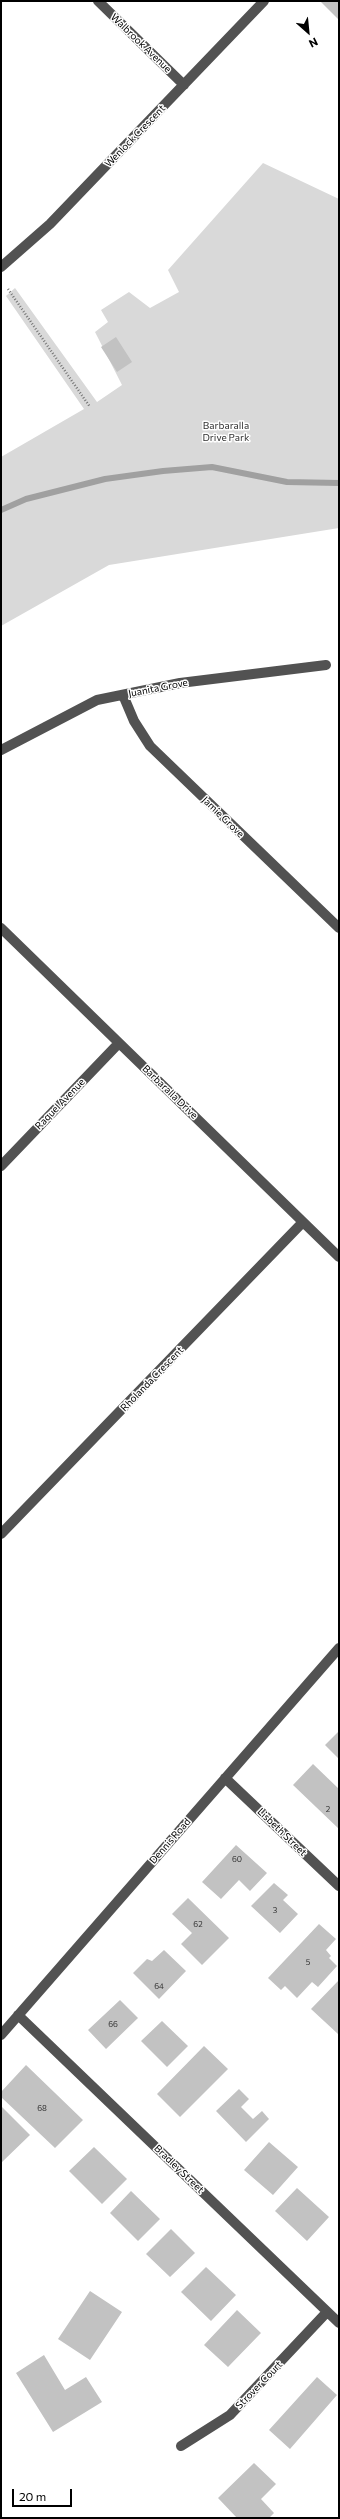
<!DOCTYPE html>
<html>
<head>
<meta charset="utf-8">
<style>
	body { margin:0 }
	#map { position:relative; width:340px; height:2519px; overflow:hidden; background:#fff; font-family:Commissioner,sans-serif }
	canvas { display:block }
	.frame { position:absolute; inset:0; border:2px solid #000; pointer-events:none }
	.north { position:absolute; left:288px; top:12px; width:40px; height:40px; -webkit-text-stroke:3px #fff; paint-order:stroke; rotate:153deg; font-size:11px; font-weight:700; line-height:16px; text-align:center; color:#000 }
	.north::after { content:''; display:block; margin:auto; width:14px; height:18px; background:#000; clip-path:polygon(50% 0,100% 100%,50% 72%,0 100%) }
	.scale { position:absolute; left:12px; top:2489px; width:60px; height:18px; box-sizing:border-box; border:2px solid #000; border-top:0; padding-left:5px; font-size:12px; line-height:14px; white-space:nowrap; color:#000; -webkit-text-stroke:3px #fff; paint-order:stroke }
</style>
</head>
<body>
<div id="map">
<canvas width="340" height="2519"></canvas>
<div class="frame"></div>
<div class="north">N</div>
<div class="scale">20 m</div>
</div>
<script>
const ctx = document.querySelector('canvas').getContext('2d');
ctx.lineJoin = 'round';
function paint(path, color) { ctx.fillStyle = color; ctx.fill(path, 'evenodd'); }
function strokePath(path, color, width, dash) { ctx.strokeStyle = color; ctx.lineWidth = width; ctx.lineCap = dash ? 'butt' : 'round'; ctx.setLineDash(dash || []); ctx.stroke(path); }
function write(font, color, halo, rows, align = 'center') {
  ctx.font = font + ' Commissioner,sans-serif'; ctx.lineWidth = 3; ctx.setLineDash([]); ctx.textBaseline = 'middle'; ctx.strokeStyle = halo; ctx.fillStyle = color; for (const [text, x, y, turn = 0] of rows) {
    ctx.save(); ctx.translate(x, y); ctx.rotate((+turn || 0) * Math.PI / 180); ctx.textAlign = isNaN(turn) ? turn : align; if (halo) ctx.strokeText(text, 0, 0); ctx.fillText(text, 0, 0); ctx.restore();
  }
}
paint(new Path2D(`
	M263 163 339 199V528L109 565 1 626V457L84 409 6 296 15 288 97 402 122 385 95 332 108 322 101 310 129 292 150 308 179 292 168 270Z`), '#d9d9d9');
strokePath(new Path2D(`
	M1 510 26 499 105 479 163 471 212 467 287 482 339 483`), '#a0a0a0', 6);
paint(new Path2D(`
	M320 1H339V20Z
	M116 337 132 362 117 372 101 347Z
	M339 1731V1759L325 1745Z
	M313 1764 339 1789V1829L293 1785Z
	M236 1845 267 1873 250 1891 239 1880 221 1899 202 1882Z
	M274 1883 288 1895 283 1900 298 1914 280 1933 251 1906Z
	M188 1898 229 1938 202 1965 181 1944 192 1933 172 1914Z
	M319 1924 336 1939 326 1950 331 1956 329 1958 337 1966 318 1987 312 1982 297 1998 285 1986 281 1990 268 1978Z
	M164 1950 186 1971 159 1999 133 1973 147 1959 152 1961Z
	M339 1980V2032L338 2034 311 2009Z
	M120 2000 138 2018 106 2049 88 2030Z
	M162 2021 188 2046 167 2067 141 2041Z
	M204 2046 228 2069 180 2117 157 2094Z
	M26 2065 83 2120 55 2148 1 2097V2092Z
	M239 2089 249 2099 241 2107 253 2119 262 2111 269 2119 246 2142 216 2111Z
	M1 2106 30 2135 1 2163Z
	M269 2142 298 2167 273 2195 244 2170Z
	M94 2147 127 2179 102 2204 69 2171Z
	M297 2188 329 2217 307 2241 275 2211Z
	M131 2191 160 2219 138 2241 110 2213Z
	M171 2229 195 2253 170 2277 146 2254Z
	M206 2267 236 2295 211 2321 181 2292Z
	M90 2291 122 2312 90 2360 58 2339Z
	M237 2310 261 2333 228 2367 204 2345Z
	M44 2355 65 2390 86 2377 102 2402 53 2432 16 2373Z
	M317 2377 337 2395 290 2449 269 2430Z
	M254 2463 276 2484 261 2499 274 2513 269 2518H237L218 2498Z`), '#c2c2c2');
strokePath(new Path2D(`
	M8 289 90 407`), '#747474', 2.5, [1, 2]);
strokePath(new Path2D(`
	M98 1 184 85
	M1 267 50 224 264 1
	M123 695 134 721 150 746 339 928
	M1 750 97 700 180 683 326 665
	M1 928 339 1257
	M1 1166 119 1043
	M1 1534 303 1222
	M225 1778 339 1886
	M18 2015 339 2323
	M1 2035 339 1648
	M181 2446 230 2415 327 2312`), '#525252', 10);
write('8px', '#303030', null, [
	["2",328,1809],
	["60",237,1859],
	["3",275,1910],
	["62",198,1924],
	["5",308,1962],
	["64",159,1986],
	["66",113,2024],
	["68",42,2108]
]);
write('10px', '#000', '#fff', [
	["Walbrook Avenue",141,43,44],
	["Wenlock Crescent",135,136,-46],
	["Juanita Grove",158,688,-11],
	["Jamie Grove",223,817,44],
	["Barbaralla Drive",170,1092,44],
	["Raquel Avenue",60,1104,-46],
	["Rholanda Crescent",152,1379,-46],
	["Lisbeth Street",282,1832,44],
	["Dennis Road",170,1841,-49],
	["Bradley Street",179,2169,44],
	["Strover Court",259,2385,-46]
]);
write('10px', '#303030', '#fff', [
	["Barbaralla",226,426],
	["Drive Park",226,438]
]);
</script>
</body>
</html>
